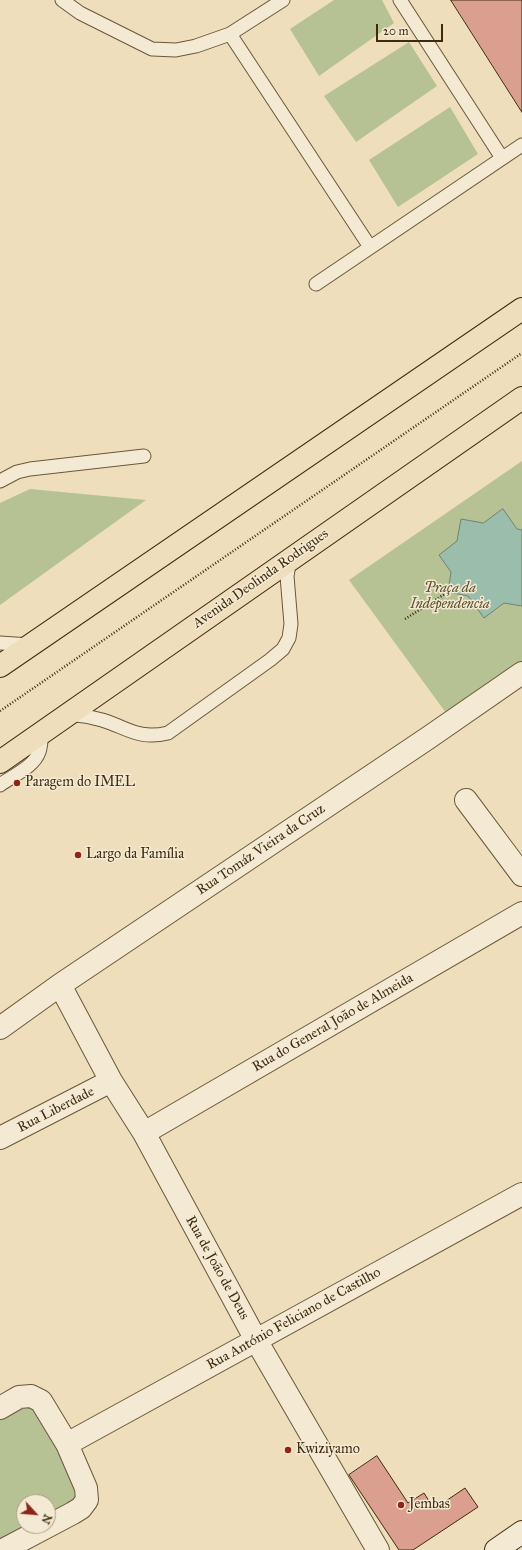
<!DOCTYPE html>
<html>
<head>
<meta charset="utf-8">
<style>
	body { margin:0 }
	#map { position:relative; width:522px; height:1550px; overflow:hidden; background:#eedebc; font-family:"IM FELL Great Primer",serif }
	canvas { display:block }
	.north { position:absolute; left:16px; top:1494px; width:40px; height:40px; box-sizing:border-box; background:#f4ead3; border:1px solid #ab9d84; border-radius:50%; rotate:116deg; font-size:11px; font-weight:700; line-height:16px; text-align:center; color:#3e2a0e }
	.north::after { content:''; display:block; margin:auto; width:14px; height:18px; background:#8f2418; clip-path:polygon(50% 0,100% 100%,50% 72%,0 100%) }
	.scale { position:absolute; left:376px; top:24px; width:67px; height:18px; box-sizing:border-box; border:2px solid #3e2a0e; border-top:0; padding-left:5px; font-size:12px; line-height:14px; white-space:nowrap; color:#3e2a0e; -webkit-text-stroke:3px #f4ead3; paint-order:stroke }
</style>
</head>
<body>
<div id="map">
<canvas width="522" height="1550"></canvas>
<div class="north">N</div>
<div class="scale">20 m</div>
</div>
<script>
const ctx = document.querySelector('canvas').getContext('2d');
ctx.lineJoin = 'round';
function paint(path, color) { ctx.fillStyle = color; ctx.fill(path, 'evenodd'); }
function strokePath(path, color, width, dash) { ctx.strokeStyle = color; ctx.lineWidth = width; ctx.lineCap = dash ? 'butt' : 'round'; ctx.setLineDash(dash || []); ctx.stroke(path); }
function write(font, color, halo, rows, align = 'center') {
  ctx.font = font + ' "IM FELL Great Primer",serif'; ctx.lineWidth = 3; ctx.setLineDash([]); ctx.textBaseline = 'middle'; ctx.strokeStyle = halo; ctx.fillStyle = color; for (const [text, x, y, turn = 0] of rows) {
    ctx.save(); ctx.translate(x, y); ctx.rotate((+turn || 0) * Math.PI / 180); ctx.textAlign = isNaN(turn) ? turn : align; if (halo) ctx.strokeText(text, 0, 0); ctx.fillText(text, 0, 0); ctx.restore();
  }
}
paint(new Path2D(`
	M334 0H382L394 23 319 76 290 29Z
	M409 42 437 86 356 142 324 96Z
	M450 107 478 154 398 207 369 160Z
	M522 461V664L449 717 349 580Z
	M30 489 146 500 0 605V503Z
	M32 1402 85 1499 48 1518V1502H24V1526H33L0 1543V1420Z`), '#b6c293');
const water = new Path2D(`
	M503 509 517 529 522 530V606L504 603 484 618 468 596 448 592 451 572 439 555 457 541 461 519 483 523Z`);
paint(water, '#9abdac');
strokePath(water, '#75826d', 1);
const building = new Path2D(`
	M451 0H522V112Z
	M377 1456 408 1503 424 1493 434 1509 465 1488 478 1507 413 1550H399L349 1475Z`);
paint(building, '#db9f8f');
strokePath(building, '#3e2a0e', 1);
const lane = new Path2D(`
	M62 0 80 13 152 49 176 50 196 46 230 34 283 0
	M400 0 502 158
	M230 34 370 247
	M316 284 522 145
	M0 481 17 472 30 469 144 456
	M0 643 30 645
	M69 714C80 715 91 717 102 720 128 728 139 740 168 733L270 660 283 649 289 638 291 624 287 576 290 559
	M0 785C12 776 34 767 39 752 41 746 41 739 42 733`);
const street = new Path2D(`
	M466 800 522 875
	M60 985 111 1081 144 1133 256 1340 378 1550
	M0 1028 60 985 428 738 522 673
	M144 1133 522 913
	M0 1138 111 1081
	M0 1408 19 1397 31 1396 41 1401 67 1444 86 1488 87 1500 81 1508 73 1513 3 1550
	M67 1444 522 1194`);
const secondary = new Path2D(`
	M496 1550 522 1532`);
const highway = new Path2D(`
	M0 666 522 309
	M0 762 522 398`);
strokePath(lane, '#6a573a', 15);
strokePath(street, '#6a573a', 24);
strokePath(secondary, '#3e2a0e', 24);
strokePath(highway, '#3e2a0e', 24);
strokePath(new Path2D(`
	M405 619 448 592
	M0 711 522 353`), '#3e2a0e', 2.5, [1, 2]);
strokePath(lane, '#f4ead3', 13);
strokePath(street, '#f4ead3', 22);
strokePath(secondary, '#f4ead3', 22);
strokePath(highway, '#eedebc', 22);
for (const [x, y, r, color] of [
	[17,783,4,"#8f2418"],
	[78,855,4,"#8f2418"],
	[288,1450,4,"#8f2418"],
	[401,1505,4,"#8f2418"]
]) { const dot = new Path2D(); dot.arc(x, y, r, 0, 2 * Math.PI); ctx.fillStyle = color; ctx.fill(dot); strokePath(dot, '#f4ead3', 1.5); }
write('14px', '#3e2a0e', '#f4ead3', [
	["Avenida Deolinda Rodrigues",261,579,-35],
	["Rua Tomáz Vieira da Cruz",261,850,-34],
	["Rua do General João de Almeida",333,1023,-30],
	["Rua Liberdade",56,1110,-27],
	["Rua de João de Deus",217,1268,61],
	["Rua António Feliciano de Castilho",294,1319,-29]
]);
write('italic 14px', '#5c502f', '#f4ead3', [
	["Praça da",450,589],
	["Independencia",450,605]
]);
write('14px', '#3e2a0e', '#f4ead3', [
	["Paragem do IMEL",25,783],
	["Largo da Família",86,855],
	["Kwiziyamo",296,1450],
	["Jembas",409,1505]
], 'left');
</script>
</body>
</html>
